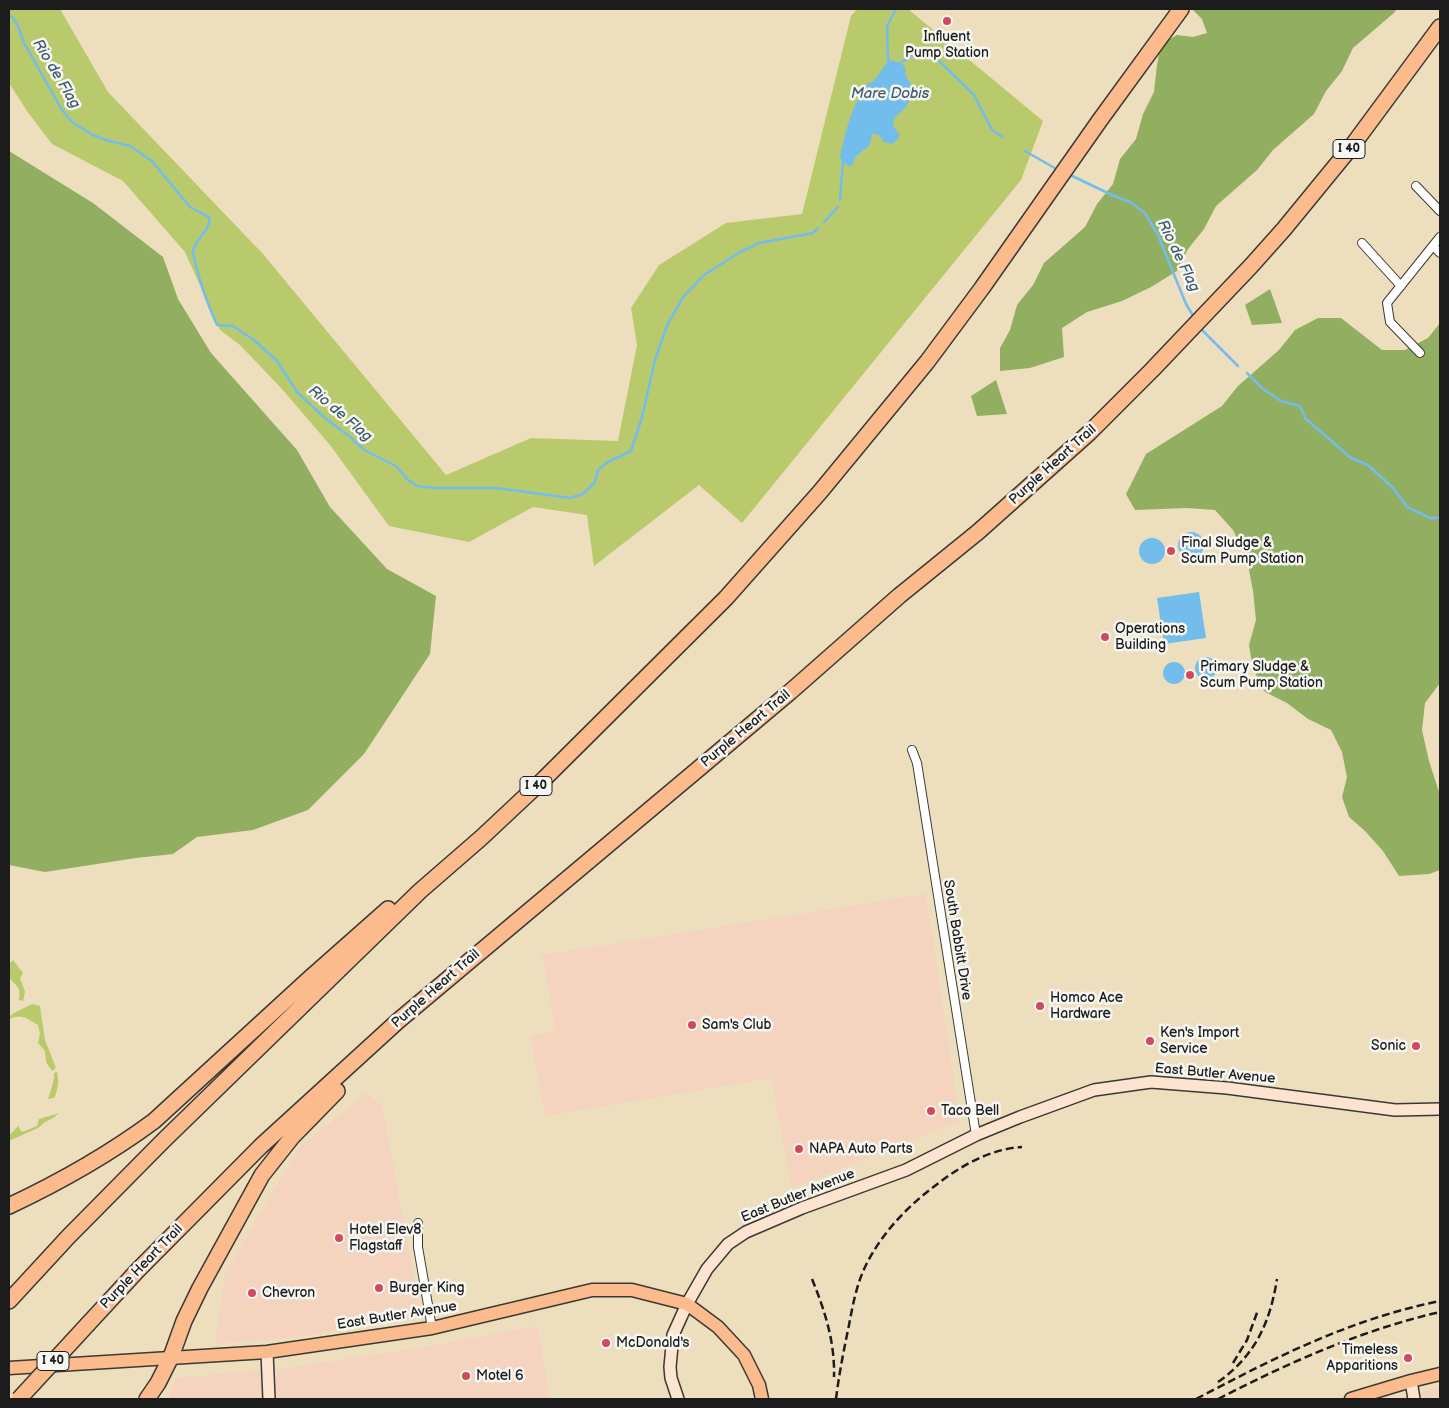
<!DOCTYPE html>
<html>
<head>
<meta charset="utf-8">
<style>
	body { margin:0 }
	#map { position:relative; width:1449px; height:1408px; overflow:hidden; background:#eddfbd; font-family:"Balsamiq Sans",sans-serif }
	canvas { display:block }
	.frame { position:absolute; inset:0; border:10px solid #1c1c1c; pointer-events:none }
</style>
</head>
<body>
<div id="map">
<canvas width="1449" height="1408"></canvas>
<div class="frame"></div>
</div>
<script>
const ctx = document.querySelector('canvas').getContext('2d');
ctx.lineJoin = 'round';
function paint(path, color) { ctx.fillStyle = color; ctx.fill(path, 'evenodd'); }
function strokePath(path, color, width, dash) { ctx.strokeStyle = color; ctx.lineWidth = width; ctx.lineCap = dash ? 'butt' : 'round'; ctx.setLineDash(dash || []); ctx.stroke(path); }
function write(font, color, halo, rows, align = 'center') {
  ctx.font = font + ' "Balsamiq Sans",sans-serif'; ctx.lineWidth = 5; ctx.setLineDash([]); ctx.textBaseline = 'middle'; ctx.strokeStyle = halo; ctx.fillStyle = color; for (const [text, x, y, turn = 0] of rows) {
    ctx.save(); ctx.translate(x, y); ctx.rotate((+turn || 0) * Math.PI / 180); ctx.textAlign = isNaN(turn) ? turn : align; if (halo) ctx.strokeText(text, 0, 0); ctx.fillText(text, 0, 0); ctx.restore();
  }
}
paint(new Path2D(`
	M926 894 960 1121 792 1188 771 1078 545 1116 530 1035 556 1031 542 955Z
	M366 1093 382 1106 420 1307 413 1318 297 1337 215 1344 225 1273 299 1148Z
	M538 1326 550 1399H168L176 1378 279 1369 419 1348Z
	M1440 1387V1399H1396Z`), '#f4d4bf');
paint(new Path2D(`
	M9 9H60L108 92 263 254 446 475 531 438 618 441 637 345 631 308 659 265 726 223 802 214 851 16 857 9H908L1043 121 1021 180 742 523 699 485 594 566 587 515 533 507 469 542 389 526 330 445 281 388 240 345 220 330 185 252 123 181 52 144 27 111 9 83Z
	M13 960 23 973 20 978 25 992 23 1001 19 1000C21 985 16 987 9 977L10 963Z
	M32 1004 40 1006 45 1040 56 1068 52 1071 46 1062 45 1051 38 1043 40 1034 38 1025C27 1019 22 1013 10 1019L9 1018 12 1014Z
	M57 1072C59 1081 58 1090 54 1098L48 1099C50 1092 55 1080 54 1073Z
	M59 1113 53 1118 45 1122 38 1128 9 1141V1136L18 1126 22 1132 37 1126 39 1119Z`), '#b9ca6c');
paint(new Path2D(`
	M1192 9H1396L1395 12 1353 48 1342 71 1326 91 1314 114 1273 150 1257 170 1216 206 1204 229 1188 249 1177 271 1151 287 1122 301 1087 312 1062 328 1064 357 1030 368 1000 371V348L1010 330 1017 305 1033 285 1044 263 1085 227 1097 204 1113 184 1120 159 1136 139 1143 114 1154 92 1157 65 1161 44 1177 35 1193 37 1207 33 1202 19Z
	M9 151 93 203 163 257 178 299 211 353 297 450 330 507 387 569 436 596 430 654 364 754 308 810 253 830 197 837 173 854 136 858 45 872 9 865Z
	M1270 289 1282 323 1252 325 1245 305Z
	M1318 318H1341L1382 350H1405L1428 338 1440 323V683L1425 703 1422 730 1429 761 1440 795V870L1429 874 1399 876 1383 851 1365 831 1349 817 1342 797 1347 777 1342 752 1331 730 1308 719 1287 703 1265 692 1253 669 1249 645 1256 620 1253 591 1247 559 1233 530 1215 510 1187 508 1135 510 1126 494 1146 454 1222 406 1238 386 1279 350 1295 330Z
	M996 380 1007 414 977 416 971 396Z`), '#92ae60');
paint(new Path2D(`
	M889 60 901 63 905 67 906 77 911 83C910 101 910 106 895 117L893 125 900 136 893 144 884 142 879 135 872 134 870 145 856 156 851 167 842 162 840 156 847 127 855 105 868 83 873 82Z
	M1178 545a13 13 0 1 1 26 0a13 13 0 1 1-26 0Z
	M1139 551a13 13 0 1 1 26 0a13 13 0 1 1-26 0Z
	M1199 592 1206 638 1164 644 1157 598Z
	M1195 668a11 11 0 1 1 22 0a11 11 0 1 1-22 0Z
	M1163 673a11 11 0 1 1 22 0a11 11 0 1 1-22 0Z`), '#73bdec');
strokePath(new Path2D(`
	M9 14C17 21 20 30 23 41L62 110 72 122 93 135 109 141 130 146 152 161 190 207 209 217C212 230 196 237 193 251 193 255 195 261 196 266 201 287 208 305 217 325L233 326 254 340 277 361 297 392 325 418 349 436 364 450 396 466 408 480 417 486 436 488H497L570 498 583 494 595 482 598 470 608 462 631 451 642 417 655 360 668 323 684 296 704 275 740 252 759 243 813 233 818 228
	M888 62 887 26 896 9
	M900 63 915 54 933 55 974 95 992 130 1003 137
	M1025 151 1058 170
	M1068 174 1112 195 1130 202 1145 213 1158 235 1186 304 1194 317
	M840 200 843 161
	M824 222 838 207
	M1200 328 1238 366
	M1247 373 1263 389 1281 401 1300 406 1305 418 1351 458 1368 465 1393 488 1407 507 1430 518H1440`), '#73bdec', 2.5);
const street = new Path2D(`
	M1416 186 1440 211
	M1362 243 1401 286
	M1433 246 1440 253
	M1420 353 1390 322 1387 303 1440 237
	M912 750 917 763 976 1135
	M418 1223V1247L432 1328`);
const secondary = new Path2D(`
	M267 1352 269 1399
	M1411 1381 1414 1399
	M678 1399 671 1378 670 1367 673 1335 687 1304 707 1269 728 1244 746 1232 802 1208 906 1170 976 1135 1020 1117 1094 1090 1151 1082 1227 1088 1395 1110 1440 1109`);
const primary = new Path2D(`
	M9 1368 267 1352 432 1328 592 1290H632L687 1304 718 1327 744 1355 759 1385 762 1399
	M1351 1399 1411 1381 1440 1374`);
const highway = new Path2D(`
	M9 1206C60 1182 108 1155 154 1121L309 979 388 909
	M9 1301 69 1236 164 1140 420 891 481 838 544 779 726 598 820 492 927 362 982 288 1100 120 1181 9
	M88 1324 138 1270 261 1146 398 1021 790 692 899 596 978 532 1089 433 1152 370 1251 266 1284 229 1352 146 1440 27
	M147 1399 158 1383 171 1357 184 1321 200 1288 262 1175 292 1137 337 1091`);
strokePath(street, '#3b3934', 10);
strokePath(secondary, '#3b3934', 14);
strokePath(primary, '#3b3934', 15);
strokePath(highway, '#3b3934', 18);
strokePath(street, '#fff', 8);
strokePath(secondary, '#fde4d1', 11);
strokePath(primary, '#fbbb8d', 12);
strokePath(highway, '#fbbb8d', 15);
strokePath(new Path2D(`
	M812 1279C825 1311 835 1342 834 1377
	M1233 1363 1247 1340 1258 1310
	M1218 1382C1255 1356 1270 1323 1277 1279
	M836 1399C839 1374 844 1349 849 1325 853 1304 857 1282 867 1263 884 1230 910 1204 940 1182 964 1164 991 1149 1022 1147
	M1196 1399C1276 1357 1351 1319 1440 1301
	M1218 1399C1290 1362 1362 1330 1440 1312`), '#1c1c1c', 2.5, [8, 4]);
const highwayBridge = new Path2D(`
	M19 1399 88 1324`);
strokePath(highwayBridge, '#3b3934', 18, []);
strokePath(highwayBridge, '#fbbb8d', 15);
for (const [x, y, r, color] of [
	[947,21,5,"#d1495b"],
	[1171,551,5,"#d1495b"],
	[1105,637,5,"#d1495b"],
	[1190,675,5,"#d1495b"],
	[1040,1006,5,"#d1495b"],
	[692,1025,5,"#d1495b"],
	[1150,1041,5,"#d1495b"],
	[1416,1046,5,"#d1495b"],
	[931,1111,5,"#d1495b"],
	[799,1149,5,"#d1495b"],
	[339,1238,5,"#d1495b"],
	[379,1288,5,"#d1495b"],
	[252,1293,5,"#d1495b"],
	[606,1343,5,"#d1495b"],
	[1408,1358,5,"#d1495b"],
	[466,1376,5,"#d1495b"]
]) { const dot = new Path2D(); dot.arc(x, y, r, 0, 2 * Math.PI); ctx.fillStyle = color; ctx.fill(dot); strokePath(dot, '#f6f6f2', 2); }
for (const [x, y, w] of [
	[1349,149,32],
	[536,786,32],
	[53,1361,32]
]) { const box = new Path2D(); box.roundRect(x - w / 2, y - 9.5, w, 19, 4); ctx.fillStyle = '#f6f6f2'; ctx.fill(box); strokePath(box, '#1c1c1c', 1); }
write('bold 12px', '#1c1c1c', null, [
	["I 40",1349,149],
	["I 40",536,786],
	["I 40",53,1361]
]);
write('14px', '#1c1c1c', '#f6f6f2', [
	["Influent",947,37,"center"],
	["Pump Station",947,53,"center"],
	["Final Sludge &",1181,543],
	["Scum Pump Station",1181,559],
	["Operations",1115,629],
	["Building",1115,645],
	["Primary Sludge &",1200,667],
	["Scum Pump Station",1200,683],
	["Homco Ace",1050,998],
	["Hardware",1050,1014],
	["Sam's Club",702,1025],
	["Ken's Import",1160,1033],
	["Service",1160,1049],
	["Sonic",1406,1046,"right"],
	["Taco Bell",941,1111],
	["NAPA Auto Parts",809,1149],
	["Hotel Elev8",349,1230],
	["Flagstaff",349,1246],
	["Burger King",389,1288],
	["Chevron",262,1293],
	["McDonald's",616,1343],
	["Timeless",1398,1350,"right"],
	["Apparitions",1398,1366,"right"],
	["Motel 6",476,1376]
], 'left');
write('14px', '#1c1c1c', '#f6f6f2', [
	["Purple Heart Trail",1053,465,-42],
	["Purple Heart Trail",746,729,-40],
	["South Babbitt Drive",957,940,81],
	["Purple Heart Trail",436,989,-41],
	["East Butler Avenue",1215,1074,5],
	["East Butler Avenue",798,1196,-22],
	["Purple Heart Trail",142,1267,-46],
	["East Butler Avenue",397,1316,-9]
]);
write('italic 15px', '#3f5c6f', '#f6f6f2', [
	["Rio de Flag",56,74,59],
	["Mare Dobis",890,94],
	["Rio de Flag",1178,256,64],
	["Rio de Flag",340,414,40]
]);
</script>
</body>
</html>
